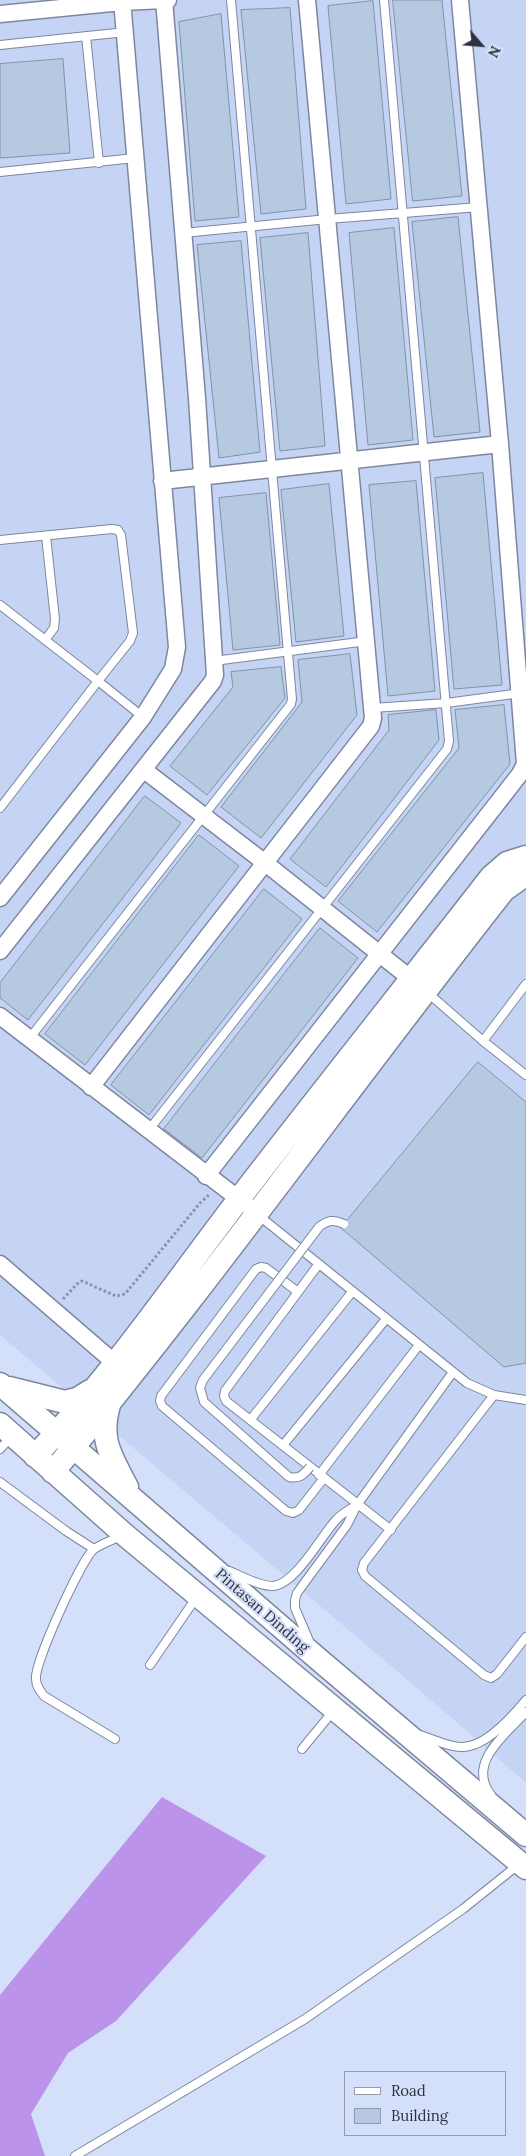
<!DOCTYPE html>
<html>
<head>
<meta charset="utf-8">
<style>
	body { margin:0 }
	#map { position:relative; width:526px; height:2156px; overflow:hidden; background:#d4dff9; font-family:Lora,serif }
	canvas { display:block }
	.legend { position:absolute; left:344px; top:2071px; width:162px; height:65px; box-sizing:border-box; background:#d4dff9; border:1px solid #929aad; margin:0; padding:6px 9px; list-style:none; font-size:15px; color:#2e323c }
	.legend li { display:flex; align-items:center; gap:10px; height:25px }
	.legend b { width:25px; border:1px solid #929aad }
	.north { position:absolute; left:456px; top:20px; width:50px; height:50px; -webkit-text-stroke:4px #d4dff9; paint-order:stroke; rotate:117deg; font-size:14px; font-weight:700; line-height:20px; text-align:center; color:#2e323c }
	.north::after { content:''; display:block; margin:auto; width:18px; height:22px; background:#2e323c; clip-path:polygon(50% 0,100% 100%,50% 72%,0 100%) }
</style>
</head>
<body>
<div id="map">
<canvas width="526" height="2156"></canvas>
<ul class="legend">
<li><b style="height:6px;background:#fff"></b>Road</li>
<li><b style="height:14px;background:#b5cae0"></b>Building</li>
</ul>
<div class="north">N</div>
</div>
<script>
const ctx = document.querySelector('canvas').getContext('2d');
ctx.lineJoin = 'round';
function paint(path, color) { ctx.fillStyle = color; ctx.fill(path, 'evenodd'); }
function strokePath(path, color, width, dash) { ctx.strokeStyle = color; ctx.lineWidth = width; ctx.lineCap = dash ? 'butt' : 'round'; ctx.setLineDash(dash || []); ctx.stroke(path); }
function write(font, color, halo, rows, align = 'center') {
  ctx.font = font + ' Lora,serif'; ctx.lineWidth = 4.5; ctx.setLineDash([]); ctx.textBaseline = 'middle'; ctx.strokeStyle = halo; ctx.fillStyle = color; for (const [text, x, y, turn = 0] of rows) {
    ctx.save(); ctx.translate(x, y); ctx.rotate((+turn || 0) * Math.PI / 180); ctx.textAlign = isNaN(turn) ? turn : align; if (halo) ctx.strokeText(text, 0, 0); ctx.fillText(text, 0, 0); ctx.restore();
  }
}
paint(new Path2D(`
	M0 0H526V1783L423 1693 0 1335Z`), '#c5d3f4');
paint(new Path2D(`
	M162 1797 266 1856 116 2021 68 2053 31 2114 45 2156H0V1995Z`), '#bc93ea');
const building = new Path2D(`
	M393 0H442L462 196 413 201Z
	M373 1 391 199 346 204 328 6Z
	M290 8 306 209 261 214 241 10Z
	M221 14 239 217 195 221 179 22Z
	M63 59 70 153 0 158V64Z
	M458 217 480 432 434 437 412 222Z
	M394 228 413 440 368 445 349 233Z
	M308 233 325 446 280 451 260 238Z
	M241 241 260 452 219 458 197 245Z
	M483 473 502 685 454 689 435 478Z
	M416 481 435 691 388 696 369 485Z
	M329 484 344 636 296 642 281 490Z
	M266 493 280 645 233 650 219 498Z
	M350 654 357 715 261 838 221 807 302 702 298 660Z
	M281 667 285 698 207 795 170 766 233 687 231 672Z
	M504 705 510 764 377 932 338 901 459 748 455 710Z
	M436 710 439 740 326 887 290 859 389 730 388 715Z
	M145 796 181 823 28 1020 0 998V983Z
	M199 835 239 866 85 1065 45 1034Z
	M264 889 302 919 149 1115 111 1085Z
	M320 928 358 958 202 1158 164 1129Z
	M478 1062 526 1102V1363L504 1367 341 1228Z`);
paint(building, '#b5cae0');
strokePath(building, '#8094a8', 1);
const lane = new Path2D(`
	M86 36 99 163
	M0 45 126 32
	M0 172 135 158
	M183 233 328 219 479 207
	M0 540 112 529 118 530 121 535 133 633 130 641 98 681 0 605
	M45 640 54 628 55 619 46 536
	M214 661 367 641
	M373 708 446 703 521 693
	M0 808 98 681 143 717
	M428 993 483 1041 526 1075
	M29 1039 291 704 292 699 231 0
	M483 1041 526 984
	M148 1131 447 749 449 741 384 0
	M258 1215 467 1383 494 1395 526 1400
	M318 1265 225 1391 224 1396 226 1401 391 1530
	M298 1292 266 1268 261 1267 256 1269 161 1396 160 1401 162 1406 286 1511 293 1513 299 1510 324 1478
	M494 1395 364 1563 362 1570 365 1576 484 1675 491 1678 497 1674 526 1637
	M251 1419 352 1292
	M284 1444 386 1319
	M0 1449 11 1437
	M319 1475 419 1345
	M0 1482 66 1531 94 1549
	M229 1571C242 1576 258 1586 273 1586 296 1584 321 1536 336 1520 341 1514 349 1510 355 1506
	M310 1643 295 1608V1600L297 1593 347 1525 357 1505 453 1372
	M150 1665 196 1598
	M420 1735C433 1739 448 1747 461 1747 485 1748 512 1717 526 1700
	M115 1739 44 1696C40 1691 36 1686 36 1679 34 1663 81 1561 93 1550 100 1544 113 1540 121 1536
	M302 1749 334 1710
	M491 1795C466 1763 506 1734 526 1712
	M75 2156 305 2019 463 1909 518 1865`);
const street = new Path2D(`
	M0 14 122 2 164 0
	M162 481 500 444
	M144 770 264 862 420 986
	M0 898 143 717 173 669 177 647 122 0
	M0 951 213 681 215 675 197 398 164 0H168
	M0 1016 248 1206
	M91 1087 371 726 373 718 307 0
	M206 1176 520 774 525 764 500 444 460 0
	M0 1264 123 1370`);
const secondary = new Path2D(`
	M0 1384 317 1658 526 1835
	M9 1388 65 1402 77 1399 90 1391
	M109 1405C99 1440 111 1456 127 1487
	M0 1424 125 1535 526 1868
	M35 1456C111 1377 173 1285 239 1199 322 1091 407 985 491 877L507 863 526 857
	M53 1472C210 1283 352 1083 504 890L521 878 526 877`);
strokePath(lane, '#7d879f', 10);
strokePath(street, '#7d879f', 19);
strokePath(secondary, '#7d879f', 25);
strokePath(new Path2D(`
	M63 1299 77 1284 82 1281 116 1296 125 1294 200 1203 210 1194`), '#8a92a5', 3, [2.5, 2.5]);
strokePath(lane, '#fff', 8);
strokePath(street, '#fff', 16);
strokePath(secondary, '#fff', 22);
const laneBridge = new Path2D(`
	M310 1467C303 1475 300 1479 289 1477L204 1402 200 1388 203 1380 319 1227C328 1220 334 1219 344 1224`);
strokePath(laneBridge, '#7d879f', 10, []);
strokePath(laneBridge, '#fff', 8);
write('15px', '#2e323c', '#d4dff9', [
	["Pintasan Dinding",262,1611,41]
]);
</script>
</body>
</html>
